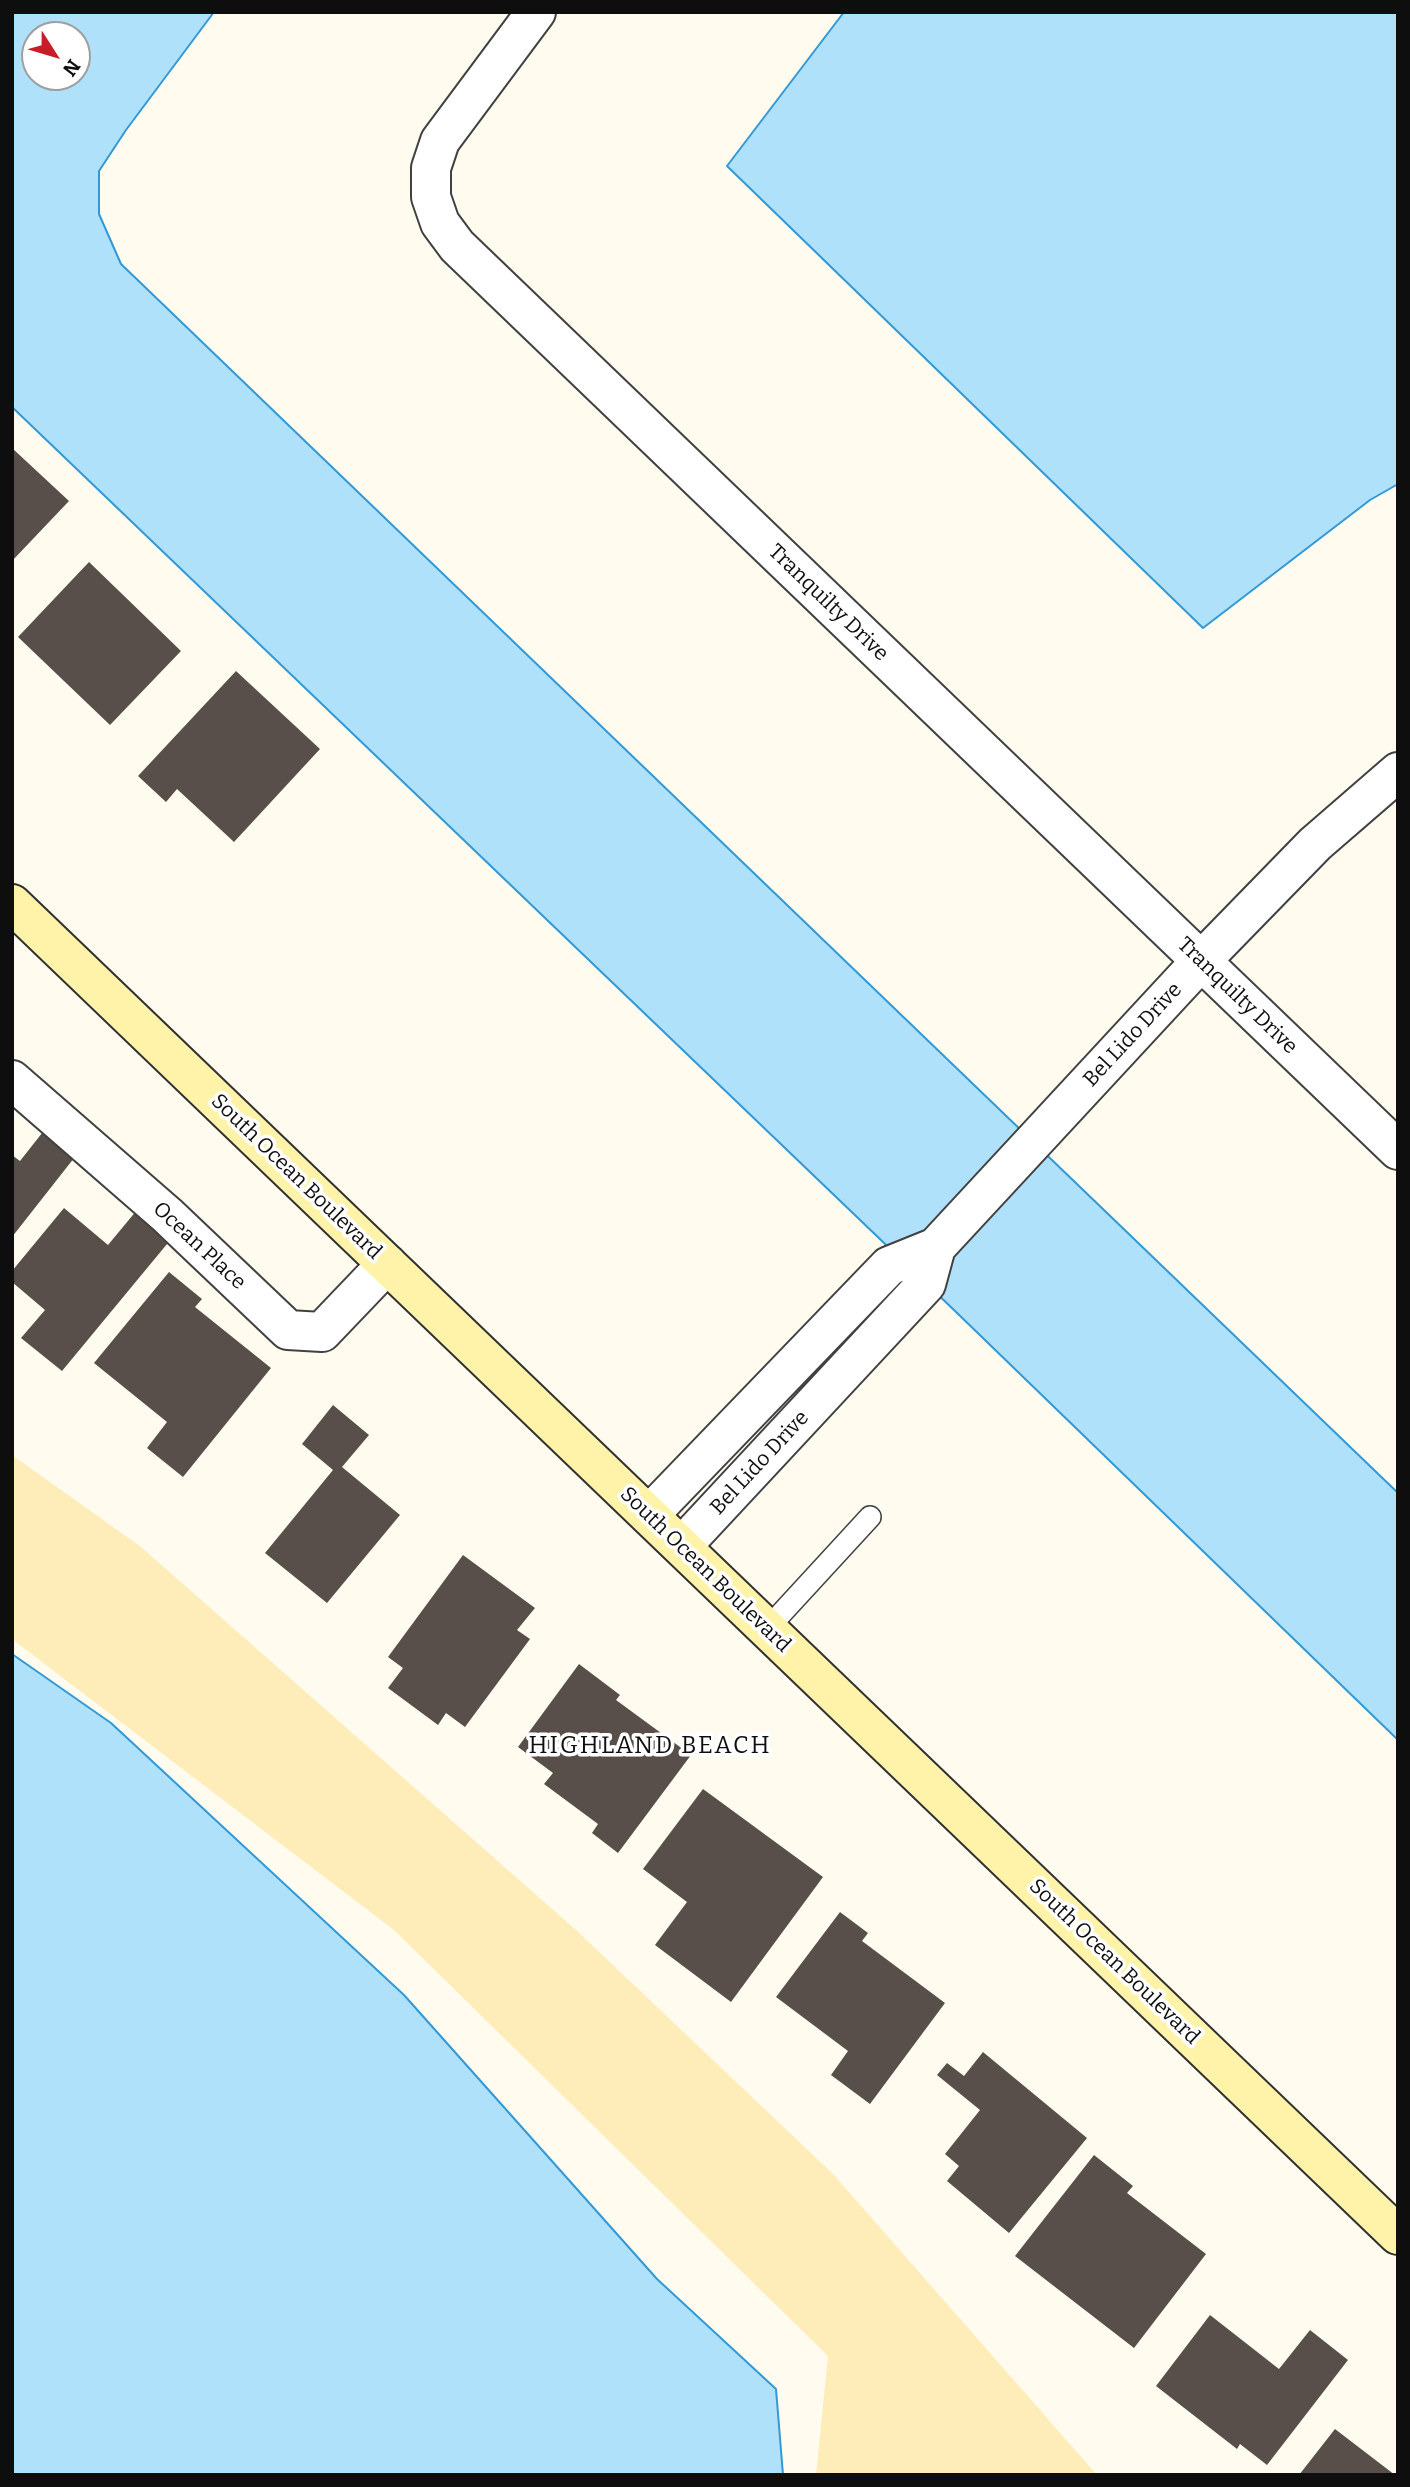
<!DOCTYPE html>
<html>
<head>
<meta charset="utf-8">
<style>
	body { margin:0 }
	#map { position:relative; width:1410px; height:2487px; overflow:hidden; background:#fffbef; font-family:Bitter,serif }
	canvas { display:block }
	.frame { position:absolute; inset:0; border:14px solid #0e0e0e; pointer-events:none }
	.north { position:absolute; left:21px; top:21px; width:70px; height:70px; box-sizing:border-box; background:#fff; border:2px solid #9f9f9f; border-radius:50%; rotate:127deg; font-size:19px; font-weight:700; line-height:28px; text-align:center; color:#0e0e0e }
	.north::after { content:''; display:block; margin:auto; width:24px; height:32px; background:#c81c29; clip-path:polygon(50% 0,100% 100%,50% 72%,0 100%) }
</style>
</head>
<body>
<div id="map">
<canvas width="1410" height="2487"></canvas>
<div class="frame"></div>
<div class="north">N</div>
</div>
<script>
const ctx = document.querySelector('canvas').getContext('2d');
ctx.lineJoin = 'round';
function paint(path, color) { ctx.fillStyle = color; ctx.fill(path, 'evenodd'); }
function strokePath(path, color, width, dash) { ctx.strokeStyle = color; ctx.lineWidth = width; ctx.lineCap = dash ? 'butt' : 'round'; ctx.setLineDash(dash || []); ctx.stroke(path); }
function write(font, color, halo, rows, align = 'center') {
  ctx.font = font + ' Bitter,serif'; ctx.lineWidth = 7; ctx.setLineDash([]); ctx.textBaseline = 'middle'; ctx.strokeStyle = halo; ctx.fillStyle = color; for (const [text, x, y, turn = 0] of rows) {
    ctx.save(); ctx.translate(x, y); ctx.rotate((+turn || 0) * Math.PI / 180); ctx.textAlign = isNaN(turn) ? turn : align; if (halo) ctx.strokeText(text, 0, 0); ctx.fillText(text, 0, 0); ctx.restore();
  }
}
paint(new Path2D(`
	M12 1455 141 1547 576 1930 833 2174 1097 2475H816L828 2356 394 1930 12 1639Z`), '#feedb8');
const water = new Path2D(`
	M12 12H214L126 130 99 171V214L121 264 1398 1493V1740L955 1311 12 407ZM35 35H77V77H35Z
	M844 12H1398V484L1370 500 1203 628 727 166Z
	M12 1654 111 1723 404 1995 657 2279 776 2389 783 2475H12Z`);
paint(water, '#b0e1fa');
strokePath(water, '#3299d6', 2);
paint(new Path2D(`
	M12 448 69 501 12 561Z
	M89 562 181 651 110 725 18 637Z
	M236 671 320 749 234 842 177 789 166 802 138 776Z
	M46 1128 78 1153 12 1237V1155L20 1161Z
	M64 1208 108 1245 137 1210 172 1238 62 1371 21 1338 45 1310 12 1282V1271Z
	M169 1272 202 1299 195 1307 271 1368 183 1477 147 1448 167 1422 94 1363Z
	M333 1405 369 1435 342 1467 400 1515 327 1603 265 1553 333 1470 302 1444Z
	M463 1555 535 1608 517 1630 530 1639 465 1727 446 1713 438 1725 388 1688 403 1668 388 1657Z
	M579 1664 620 1695 616 1700 691 1755 618 1853 592 1833 598 1824 544 1784 553 1773 518 1747Z
	M703 1789 823 1877 731 2002 655 1945 687 1902 643 1869Z
	M840 1912 868 1933 862 1941 945 2003 870 2104 831 2075 848 2051 776 1997Z
	M983 2052 1087 2138 1009 2233 947 2181 959 2166 945 2154 980 2110 937 2075 947 2063 964 2076Z
	M1094 2155 1133 2186 1127 2193 1206 2254 1134 2348 1015 2256Z
	M1210 2315 1279 2369 1310 2330 1348 2360 1267 2465 1240 2444 1237 2449 1156 2386Z
	M1335 2429 1395 2475H1299Z`), '#584f4a');
const lane = new Path2D(`
	M767 1629 870 1517`);
const street = new Path2D(`
	M536 12 440 141 431 168V197L440 223 457 246 1398 1150
	M12 1080 167 1215 288 1330 322 1332 387 1264
	M649 1515 889 1266 936 1247 1201 961 1315 844 1398 772
	M682 1546 926 1284 936 1247`);
const secondary = new Path2D(`
	M12 904 1398 2235`);
strokePath(lane, '#414141', 24);
strokePath(street, '#414141', 42);
strokePath(secondary, '#303030', 42);
strokePath(lane, '#fff', 21);
strokePath(street, '#fff', 38);
strokePath(secondary, '#fff3aa', 38);
write('21px', '#0e0e0e', '#fff', [
	["Tranquilty Drive",828,603,44],
	["Tranquilty Drive",1237,996,44],
	["Bel Lido Drive",1133,1035,-47],
	["South Ocean Boulevard",296,1177,44],
	["Ocean Place",199,1246,43],
	["Bel Lido Drive",760,1463,-47],
	["South Ocean Boulevard",705,1570,44],
	["South Ocean Boulevard",1114,1962,44]
]);
ctx.letterSpacing = '2px';
write('24px', '#0e0e0e', '#fff', [
	["HIGHLAND BEACH",650,1746]
]);
ctx.letterSpacing = '0px';
</script>
</body>
</html>
